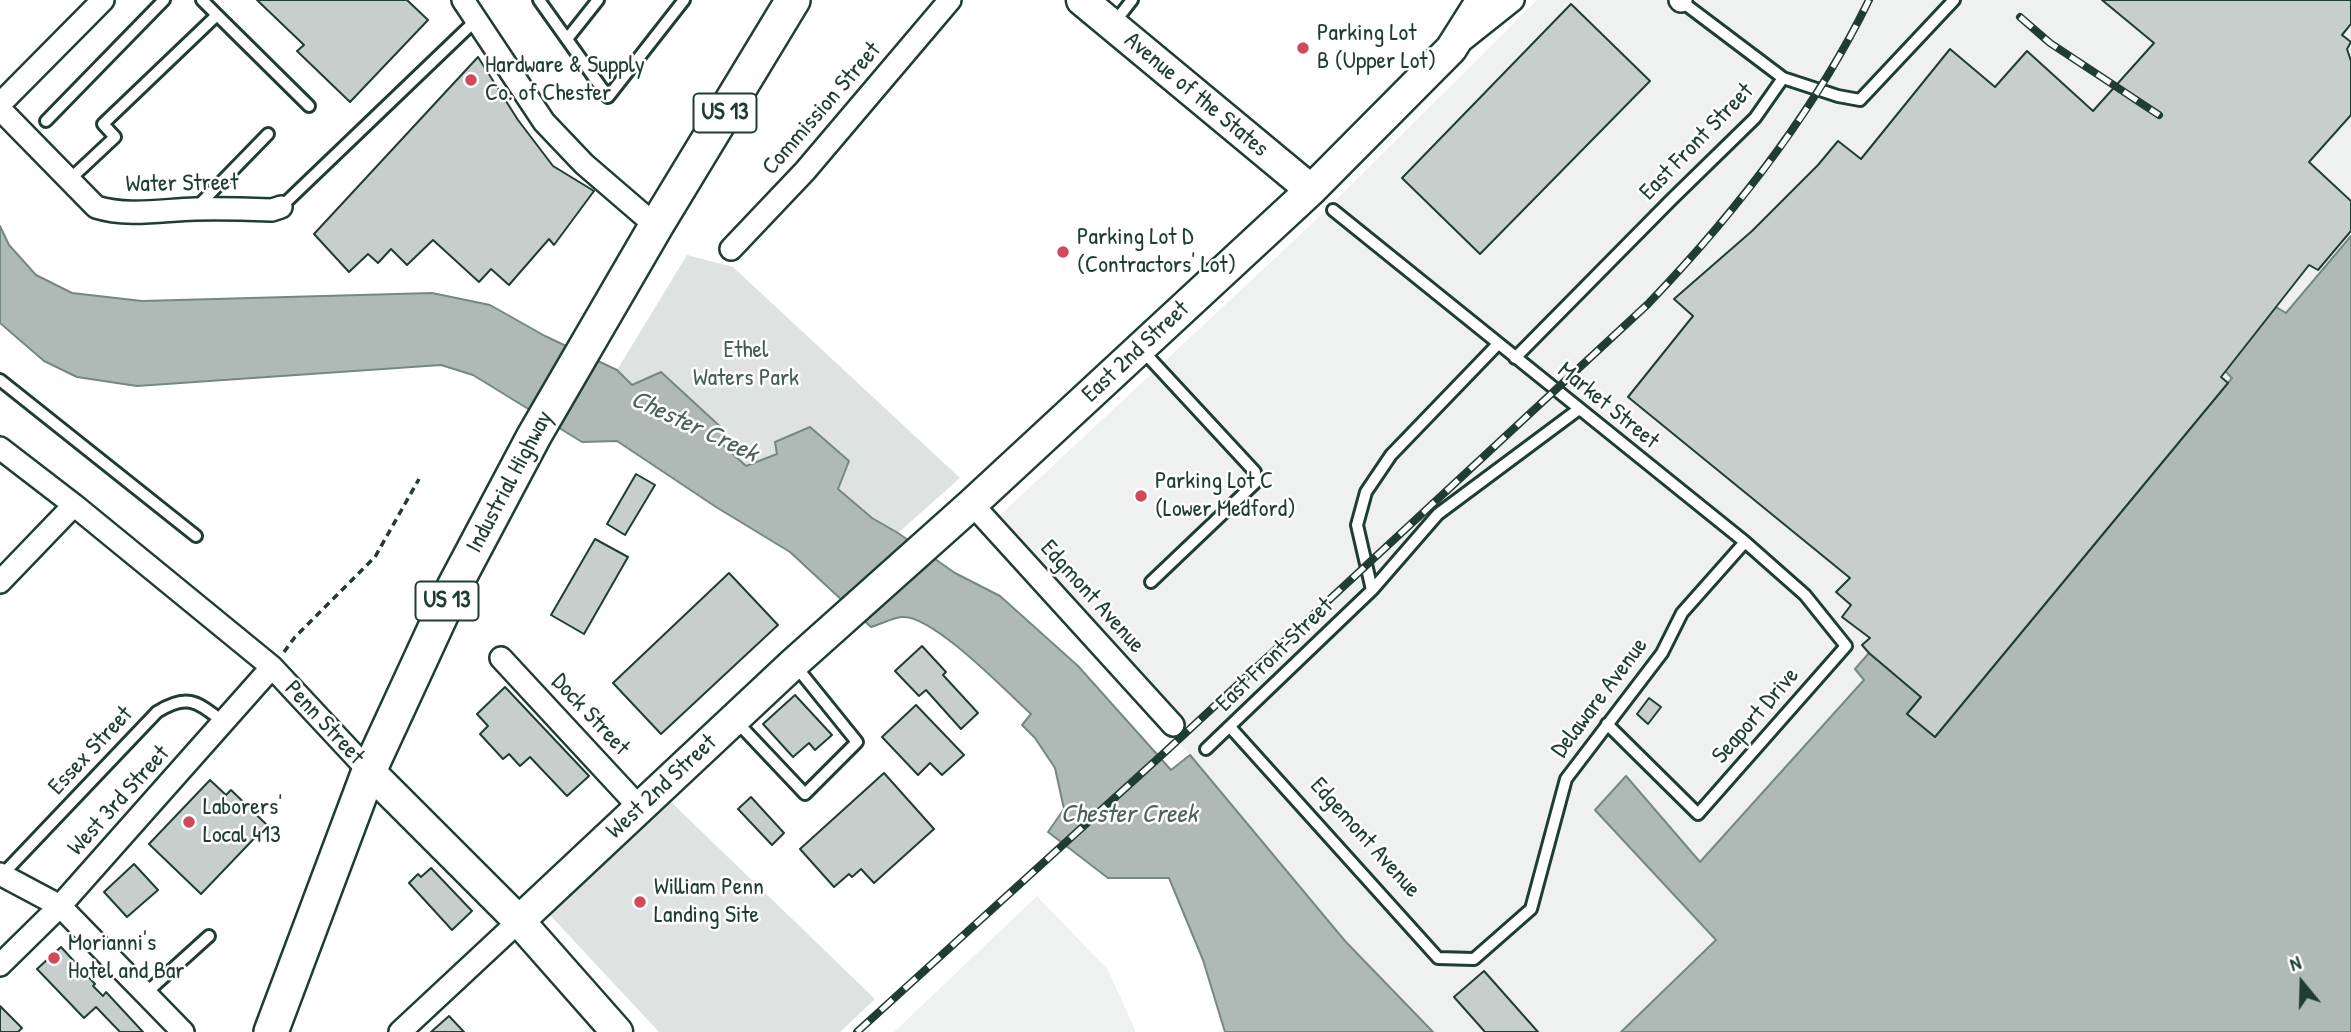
<!DOCTYPE html>
<html>
<head>
<meta charset="utf-8">
<style>
	body { margin:0 }
	#map { position:relative; width:2351px; height:1032px; overflow:hidden; background:#fff; font-family:"Patrick Hand",sans-serif }
	canvas { display:block }
	.north { position:absolute; left:2267px; top:948px; width:70px; height:70px; -webkit-text-stroke:5px #fff; paint-order:stroke; rotate:341deg; font-size:19px; font-weight:700; line-height:28px; text-align:center; color:#1f3d34 }
	.north::after { content:''; display:block; margin:auto; width:24px; height:32px; background:#1f3d34; clip-path:polygon(50% 0,100% 100%,50% 72%,0 100%) }
</style>
</head>
<body>
<div id="map">
<canvas width="2351" height="1032"></canvas>
<div class="north">N</div>
</div>
<script>
const ctx = document.querySelector('canvas').getContext('2d');
ctx.lineJoin = 'round';
function paint(path, color) { ctx.fillStyle = color; ctx.fill(path, 'evenodd'); }
function strokePath(path, color, width, dash) { ctx.strokeStyle = color; ctx.lineWidth = width; ctx.lineCap = dash ? 'butt' : 'round'; ctx.setLineDash(dash || []); ctx.stroke(path); }
function write(font, color, halo, rows, align = 'center') {
  ctx.font = font + ' "Patrick Hand",sans-serif'; ctx.lineWidth = 5; ctx.setLineDash([]); ctx.textBaseline = 'middle'; ctx.strokeStyle = halo; ctx.fillStyle = color; for (const [text, x, y, turn = 0] of rows) {
    ctx.save(); ctx.translate(x, y); ctx.rotate((+turn || 0) * Math.PI / 180); ctx.textAlign = isNaN(turn) ? turn : align; if (halo) ctx.strokeText(text, 0, 0); ctx.fillText(text, 0, 0); ctx.restore();
  }
}
paint(new Path2D(`
	M1537 0H2351V236L2286 314 2276 307 2225 371 2232 378 1935 737 1907 714 1921 697 1864 679 1699 862 1626 777 1596 810 1716 940 1621 1032H1433L1345 941 1190 755 981 533 1320 216Z
	M1037 896 1108 970 1136 1032H894Z`), '#eef1f0');
paint(new Path2D(`
	M687 255 733 267 960 478 898 533 872 518 838 489 777 454 746 466 721 443 632 385 617 370Z
	M670 801 875 999 840 1032H659L548 913Z`), '#dee3e2');
const water = new Path2D(`
	M0 226 9 245 36 275 72 293 142 301 432 293 490 305 545 336 617 370 632 385 661 372 725 431 721 443 746 466 777 454 775 442 810 427 849 461 838 489 872 518 898 533 955 573 1000 596 1078 666 1171 770 1190 755 1345 941 1433 1032H1225L1203 960 1169 878H1108L1048 832 1064 809 1055 768 1035 738 1022 725 1031 714C1007 692 932 614 902 617 892 618 881 624 871 627L790 552 716 507 617 441 582 442 473 375 441 365 137 386 77 377 44 361 0 323Z
	M2351 236V1032H1621L1716 940 1595 810 1626 776 1700 862 1864 680 1855 669 1869 653 1921 697 1907 714 1935 737 2232 378 2225 371 2276 307 2286 313Z`);
paint(water, '#afbab7');
strokePath(water, '#758883', 2);
const building = new Path2D(`
	M257 0H407L428 20 350 102 297 51 304 45Z
	M2102 0H2351V24L2342 35 2351 42 2347 49 2351 61V115L2309 162 2351 201V231L2318 270 2309 265 2221 377 2228 383 1935 737 1907 714 1921 697 1869 653 1862 645 1870 638 1842 617 1851 605 1836 592 1850 578 1628 397 1693 316 1674 299 1752 231 1818 165 1838 141 1861 159 1950 49 1995 87 2027 51 2093 111 2154 43Z
	M1571 4 1650 81 1480 254 1402 178Z
	M478 57 518 120 553 166 594 191 554 245 549 239 509 285 491 269 479 282 433 240 407 265 391 249 378 263 368 254 349 272 314 234Z
	M636 474 655 485 625 535 607 524Z
	M595 539 628 557 584 634 551 615Z
	M729 573 778 625 661 734 613 683Z
	M922 646 946 672 943 675 978 713 961 729 926 690 919 696 895 671Z
	M505 687 589 776 567 796 530 757 520 766 509 754 503 759 480 734 488 726 477 714Z
	M795 695 832 735 815 750 809 743 793 757 763 724Z
	M1649 698 1661 707 1648 724 1637 714Z
	M916 705 964 755 942 775 930 763 918 775 882 737Z
	M884 773 934 829 874 883 861 869 852 877 849 874 834 887 800 849Z
	M210 780 226 795 231 790 267 825 201 894 149 844Z
	M751 797 784 833 772 845 738 809Z
	M134 864 158 890 127 917 104 892Z
	M431 868 472 911 452 930 409 883 418 874 421 877Z
	M61 947 95 984 93 986 103 996 106 992 143 1032H120L96 1007 84 1018 37 969Z
	M1484 971 1538 1032H1485L1454 997Z
	M0 1006 22 1028 18 1032H0Z
	M449 1016 464 1032H431Z`);
paint(building, '#c7cfcc');
strokePath(building, '#1f3d34', 2);
const lane = new Path2D(`
	M202 0 217 15
	M539 0 608 97 684 0
	M1681 1 1783 78
	M1114 23 1132 0
	M567 39 598 0
	M46 121 164 0
	M68 181 115 137 103 124 217 15 309 106
	M197 207 268 134
	M281 207 475 21
	M1333 210 1745 542 1805 595 1846 646 1698 814 1607 724
	M1142 350 1255 472V483L1151 582
	M1515 358 1672 199 1755 118 1783 78 1838 96 1860 100 1954 0
	M0 380 196 536
	M1372 590 1438 514 1579 409
	M736 721 805 794 857 742 794 664
	M1230 727 1438 958 1474 959 1531 909 1566 779 1662 653 1682 613 1745 542
	M1206 749 1372 590 1357 525 1366 492 1391 455 1498 344
	M2 875 157 712C189 692 198 703 225 723
	M146 993 209 936`);
const street = new Path2D(`
	M463 0 544 122 584 164 656 226
	M1680 0 1681 1
	M1464 39 1513 0
	M0 104 103 0
	M0 109 96 207C128 217 162 210 195 209 220 208 246 209 272 210L281 207
	M731 249 805 171 950 0
	M0 448 74 505 272 667 369 771
	M972 504 1173 725
	M0 582 74 505
	M501 658 640 808
	M0 874 60 906 183 1032
	M0 965 60 906 272 667
	M400 1032 519 921`);
const secondary = new Path2D(`
	M1082 0 1311 190
	M369 771 519 921 617 1032
	M519 921 793 664 972 504 1311 190 1451 49 1482 0`);
const primary = new Path2D(`
	M271 1032 369 771 454 587 534 436 656 226 793 0`);
strokePath(lane, '#1f3d34', 16);
strokePath(street, '#1f3d34', 26);
strokePath(secondary, '#1f3d34', 35);
strokePath(primary, '#1f3d34', 38);
strokePath(new Path2D(`
	M284 652 295 637 375 557 419 479`), '#1f3d34', 3.5, [7, 5]);
strokePath(lane, '#fff', 10);
strokePath(street, '#fff', 21);
strokePath(secondary, '#fff', 30);
strokePath(primary, '#fff', 33);
const rail = new Path2D(`
	M2020 17 2050 43 2159 115
	M857 1032 1164 753 1648 304C1735 213 1814 113 1869 0`);
strokePath(rail, '#1f3d34', 8);
strokePath(rail, '#fff', 5, [16]);
for (const [x, y, r, color] of [
	[1303,48,7,"#d1495b"],
	[471,80,7,"#d1495b"],
	[1063,252,7,"#d1495b"],
	[1141,496,7,"#d1495b"],
	[189,822,7,"#d1495b"],
	[640,902,7,"#d1495b"],
	[54,958,7,"#d1495b"]
]) { const dot = new Path2D(); dot.arc(x, y, r, 0, 2 * Math.PI); ctx.fillStyle = color; ctx.fill(dot); strokePath(dot, '#fff', 2.5); }
for (const [x, y, w] of [
	[725,113,63],
	[447,601,63]
]) { const box = new Path2D(); box.roundRect(x - w / 2, y - 19.5, w, 39, 5); ctx.fillStyle = '#fff'; ctx.fill(box); strokePath(box, '#1f3d34', 2); }
write('bold 23px', '#1f3d34', null, [
	["US 13",725,113],
	["US 13",447,601]
]);
write('24px', '#1f3d34', '#fff', [
	["Parking Lot",1317,34],
	["B (Upper Lot)",1317,62],
	["Hardware & Supply",485,66],
	["Co. of Chester",485,94],
	["Parking Lot D",1077,238],
	["(Contractors' Lot)",1077,266],
	["Parking Lot C",1155,482],
	["(Lower Medford)",1155,510],
	["Laborers'",203,808],
	["Local 413",203,836],
	["William Penn",654,888],
	["Landing Site",654,916],
	["Morianni's",68,944],
	["Hotel and Bar",68,972]
], 'left');
write('24px', '#1f3d34', '#fff', [
	["Avenue of the States",1196,95,40],
	["Commission Street",822,109,-49],
	["East Front Street",1697,142,-46],
	["Water Street",182,184,-1],
	["East 2nd Street",1136,352,-43],
	["Market Street",1608,406,39],
	["Industrial Highway",510,482,-62],
	["Edgmont Avenue",1092,597,48],
	["East Front Street",1275,655,-44],
	["Delaware Avenue",1600,698,-53],
	["Dock Street",590,715,47],
	["Seaport Drive",1756,716,-49],
	["Penn Street",324,723,47],
	["Essex Street",91,751,-47],
	["West 2nd Street",662,787,-43],
	["West 3rd Street",119,801,-48],
	["Edgemont Avenue",1365,838,48]
]);
write('24px', '#455e57', '#fff', [
	["Ethel",746,351],
	["Waters Park",746,379]
]);
write('italic 26px', '#4a625b', '#fff', [
	["Chester Creek",694,427,25],
	["Chester Creek",1129,815]
]);
</script>
</body>
</html>
